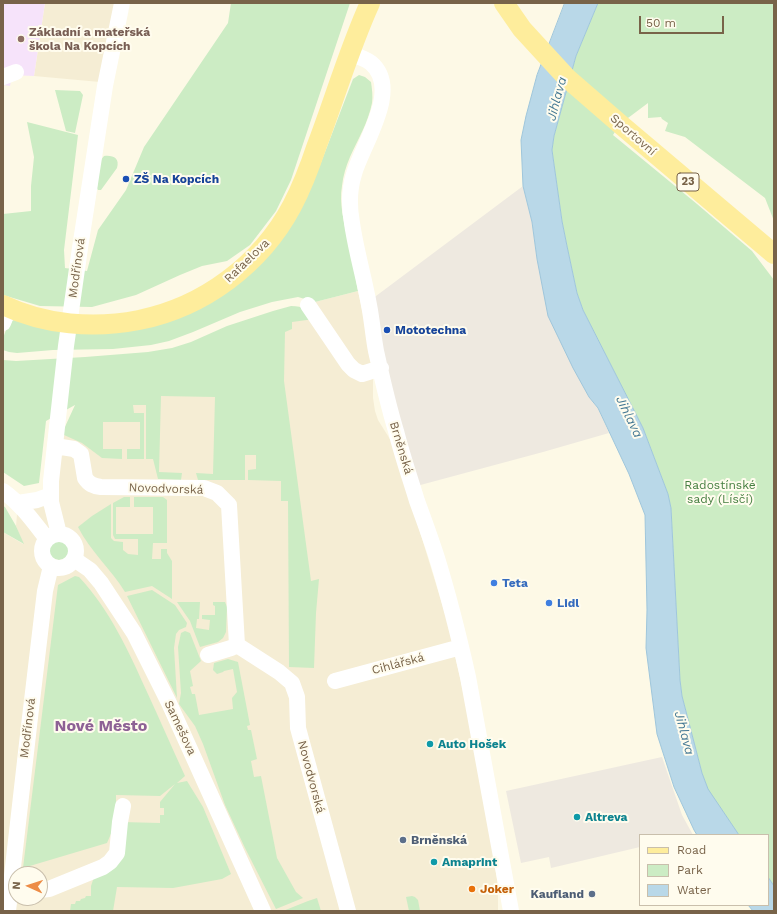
<!DOCTYPE html>
<html>
<head>
<meta charset="utf-8">
<style>
	body { margin:0 }
	#map { position:relative; width:777px; height:914px; overflow:hidden; background:#fdf9e6; font-family:"Work Sans",sans-serif }
	canvas { display:block }
	.frame { position:absolute; inset:0; border:4px solid #786349; pointer-events:none }
	.legend { position:absolute; left:639px; top:834px; width:130px; height:72px; box-sizing:border-box; background:#fffcee; border:1px solid #c9bfac; margin:0; padding:5px 7px; list-style:none; font-size:12px; color:#786349 }
	.legend li { display:flex; align-items:center; gap:8px; height:20px }
	.legend b { width:20px; border:1px solid #c9bfac }
	.north { position:absolute; left:8px; top:866px; width:40px; height:40px; box-sizing:border-box; background:#fffcee; border:1px solid #c9bfac; border-radius:50%; rotate:273deg; font-size:11px; font-weight:700; line-height:16px; text-align:center; color:#786349 }
	.north::after { content:''; display:block; margin:auto; width:14px; height:18px; background:#ed8c46; clip-path:polygon(50% 0,100% 100%,50% 72%,0 100%) }
	.scale { position:absolute; left:639px; top:16px; width:85px; height:18px; box-sizing:border-box; border:2px solid #786349; border-top:0; padding-left:5px; font-size:12px; line-height:14px; white-space:nowrap; color:#786349; -webkit-text-stroke:3px #fffcee; paint-order:stroke }
</style>
</head>
<body>
<div id="map">
<canvas width="777" height="914"></canvas>
<div class="frame"></div>
<ul class="legend">
<li><b style="height:5px;background:#feed9c"></b>Road</li>
<li><b style="height:11px;background:#ccecc4"></b>Park</li>
<li><b style="height:11px;background:#b9d8e8"></b>Water</li>
</ul>
<div class="north">N</div>
<div class="scale">50 m</div>
</div>
<script>
const ctx = document.querySelector('canvas').getContext('2d');
ctx.lineJoin = 'round';
function paint(path, color) { ctx.fillStyle = color; ctx.fill(path, 'evenodd'); }
function strokePath(path, color, width, dash) { ctx.strokeStyle = color; ctx.lineWidth = width; ctx.lineCap = dash ? 'butt' : 'round'; ctx.setLineDash(dash || []); ctx.stroke(path); }
function write(font, color, halo, rows, align = 'center') {
  ctx.font = font + ' "Work Sans",sans-serif'; ctx.lineWidth = 4; ctx.setLineDash([]); ctx.textBaseline = 'middle'; ctx.strokeStyle = halo; ctx.fillStyle = color; for (const [text, x, y, turn = 0] of rows) {
    ctx.save(); ctx.translate(x, y); ctx.rotate((+turn || 0) * Math.PI / 180); ctx.textAlign = isNaN(turn) ? turn : align; if (halo) ctx.strokeText(text, 0, 0); ctx.fillText(text, 0, 0); ctx.restore();
  }
}
paint(new Path2D(`
	M45 3H130L111 83 34 76Z
	M358 291 373 359V398L375 411 378 420 393 444 447 620 479 762 498 886V911H3V532L23 544 16 526 18 503 51 495 64 429 76 405 292 322 315 302ZM16 874H40V898H16Z`), '#f5edd4');
paint(new Path2D(`
	M523 186 532 222 537 259 589 397 598 408 609 433 543 452 413 487 368 302Z
	M662 757 682 815 693 835H640V847L551 868 549 857 521 863 506 791Z`), '#eee9e0');
paint(new Path2D(`
	M3 3H45L34 76 12 75 10 86 3 85Z`), '#f6e3fa');
paint(new Path2D(`
	M231 3H350L291 180 276 211 250 245 227 261 202 266 180 275 136 295 92 307 40 306 3 295V214L31 211V186L34 157 27 122 78 135 64 250 65 268 87 271 98 230 126 190 144 147 228 23Z
	M598 3H774V221L765 198 685 137 665 131 668 123 662 119 661 117 648 118V103L620 124 613 135 697 204 752 251 774 280V886L768 877V835H739L708 790 702 773 682 696 680 680 671 508 668 494 643 428 583 310 577 293 567 246 562 221 552 150 554 136 576 56Z
	M359 75 365 77 371 82C372 89 373 96 372 103 368 123 358 139 350 157 346 166 343 176 342 186 339 203 344 221 347 237 351 255 355 273 358 291L315 302 298 297 272 302 240 312 193 332 169 341 151 345 113 349 53 350 17 353 9 352 3 350V338L9 322 14 320 45 328 210 301 320 165 353 79Z
	M55 90 80 91 83 95 75 133 66 131Z
	M104 156C113 155 120 158 117 168L101 190H98L97 188 100 161Z
	M291 306C304 306 307 310 314 319L292 322V329L285 332 284 381 311 581 319 579 316 613 314 668 289 667 288 501H281V481L248 480V470L256 469V455H245V480H198L196 473 213 474 215 397 161 396 159 472 182 473 181 480 158 479 153 459H146V405H133L134 413H144V459H127V449H140V422H103V449H122V459L102 458 82 443 64 435V429L75 405 46 421 39 483 24 486 3 472V360L16 361 85 357 148 352 172 348 191 342 227 326 273 311Z
	M124 497H130V507H116V534H153V507H134V497H163L167 500V543H153L152 559H161V549H167V553L172 561V599L152 586 125 592C111 569 90 551 78 527L92 516 111 504V538L114 541 123 542V550L128 554 138 555V539H115L113 535V503Z
	M3 506 5 507 16 526 24 544 3 532Z
	M49 550a10 10 0 1 1 20 0a10 10 0 1 1-20 0Z
	M75 576 79 577C110 610 129 652 147 692 160 720 172 748 185 776L177 783 187 781 203 807 231 874 222 879 173 888 117 887 113 911H70L71 904H75L76 901H80L81 899 85 898 86 896H91V886L95 874 108 868 122 822 160 823V815H164V808H160V802L175 784 160 796 116 795V822L107 843 23 868 58 585Z
	M152 590 175 605 187 623 186 627 179 630 176 634 174 648 177 698 127 596Z
	M177 602H200L199 619H197L196 628 209 630 210 620 202 619V615H215V606L213 605V602H225L227 607 226 632 223 638 218 642 200 647 190 621Z
	M185 631 190 633 201 661 190 671 193 686 190 687 192 694H195L199 715 233 709 232 698 237 692 233 669 224 671 223 672 217 674 213 670 214 663 228 659 238 662 250 725 247 726 248 730H251L257 759 251 761 254 777 261 776 277 858 296 892 303 898 276 909 245 848 225 805 203 744 195 726 179 704 181 693 178 647 181 633Z
	M412 896 415 897 418 900 420 911H409L406 897Z
	M317 898 321 911H283L308 901Z`), '#ccecc4');
const water = new Path2D(`
	M565 3H598L576 56 554 136 552 150 562 221 567 246 577 293 583 310 643 428 668 494 671 508 680 680 682 696 702 773 708 789 739 835H697L694 830 674 787 657 734 646 648 647 610 645 515 629 474 598 408 589 397 573 368 548 316 537 259 532 222 523 186 521 140 526 116 537 75Z
	M768 877 774 886V911H753L748 905H768Z`);
paint(water, '#b9d8e8');
strokePath(water, '#9fc6db', 1);
strokePath(new Path2D(`
	M350 54C357 56 365 58 371 63 402 89 362 145 354 174 349 190 349 207 352 223 356 251 364 277 369 305 372 320 373 335 376 351 382 378 388 405 396 431 402 455 410 478 417 501 424 520 431 539 437 558 449 597 459 637 468 677L511 911
	M3 77 16 72
	M308 305 348 364 354 370 362 374 381 368
	M3 323 9 308
	M55 446 74 449 81 454 85 478C89 484 93 486 101 487L204 488 217 493 229 505 237 645
	M3 491C21 504 33 521 47 539
	M18 503 37 500 51 495
	M42 551a17 17 0 1 1 34 0a17 17 0 1 1-34 0Z
	M59 534 51 502V481L66 346 80 248 105 86 122 3
	M74 559 90 570 101 583 134 633 169 703 263 911
	M237 645 279 672 292 683 297 697 298 728 348 911
	M208 655 231 648 237 645
	M335 681 461 647
	M40 890 49 889 103 867 110 862 117 853 120 822 123 806
	M8 911 29 726 45 591 51 566`), '#fff', 16);
strokePath(new Path2D(`
	M504 3 522 29 533 41 567 78 620 124 774 254
	M3 305C45 325 94 329 139 320 204 307 261 264 292 206 302 187 310 166 317 145 335 98 349 49 370 3`), '#feed9c', 20);
for (const [x, y, r, color] of [
	[21,39,4,"#8d6e63"],
	[126,179,4,"#1a4fb4"],
	[387,330,4,"#1a4fb4"],
	[494,583,4,"#3f7fe0"],
	[549,603,4,"#3f7fe0"],
	[430,744,4,"#0f9aa8"],
	[577,817,4,"#0f9aa8"],
	[403,840,4,"#5c6f8a"],
	[434,862,4,"#0f9aa8"],
	[472,889,4,"#e8710a"],
	[592,894,4,"#5c6f8a"]
]) { const dot = new Path2D(); dot.arc(x, y, r, 0, 2 * Math.PI); ctx.fillStyle = color; ctx.fill(dot); strokePath(dot, '#fffcee', 1.5); }
for (const [x, y, w] of [
	[688,182,22]
]) { const box = new Path2D(); box.roundRect(x - w / 2, y - 9, w, 18, 3); ctx.fillStyle = '#fffcee'; ctx.fill(box); strokePath(box, '#786349', 1); }
write('bold 11px', '#786349', null, [
	["23",688,182]
]);
write('bold 12px', '#785e54', '#fffcee', [
	["Základní a mateřská",29,32],
	["škola Na Kopcích",29,46]
], 'left');
write('12px', '#786349', '#fffcee', [
	["Sportovní",633,135,41],
	["Rafaelova",247,261,-44],
	["Modřínová",77,268,-82],
	["Brněnská",401,448,73],
	["Novodvorská",166,489,2],
	["Cihlářská",398,664,-15],
	["Modřínová",28,728,-83],
	["Samešova",180,728,65],
	["Novodvorská",311,777,75]
]);
write('bold 12px', '#164399', '#fffcee', [
	["ZŠ Na Kopcích",134,179],
	["Mototechna",395,330]
], 'left');
write('12px', '#467f41', '#fffcee', [
	["Radostínské",720,485],
	["sady (Lísčí)",720,499]
]);
write('bold 12px', '#366cbe', '#fffcee', [
	["Teta",502,583],
	["Lidl",557,603]
], 'left');
write('bold 12px', '#0d838f', '#fffcee', [
	["Auto Hošek",438,744],
	["Altreva",585,817],
	["Amaprint",442,862]
], 'left');
write('bold 12px', '#4e5e75', '#fffcee', [
	["Brněnská",411,840],
	["Kaufland",584,894,"right"]
], 'left');
write('bold 12px', '#c56008', '#fffcee', [
	["Joker",480,889]
], 'left');
write('italic 13px', '#447894', '#fffcee', [
	["Jihlava",557,99,-75],
	["Jihlava",629,417,64],
	["Jihlava",684,733,75]
]);
write('bold 16px', '#8d6195', '#fffcee', [
	["Nové Město",101,726]
]);
</script>
</body>
</html>
